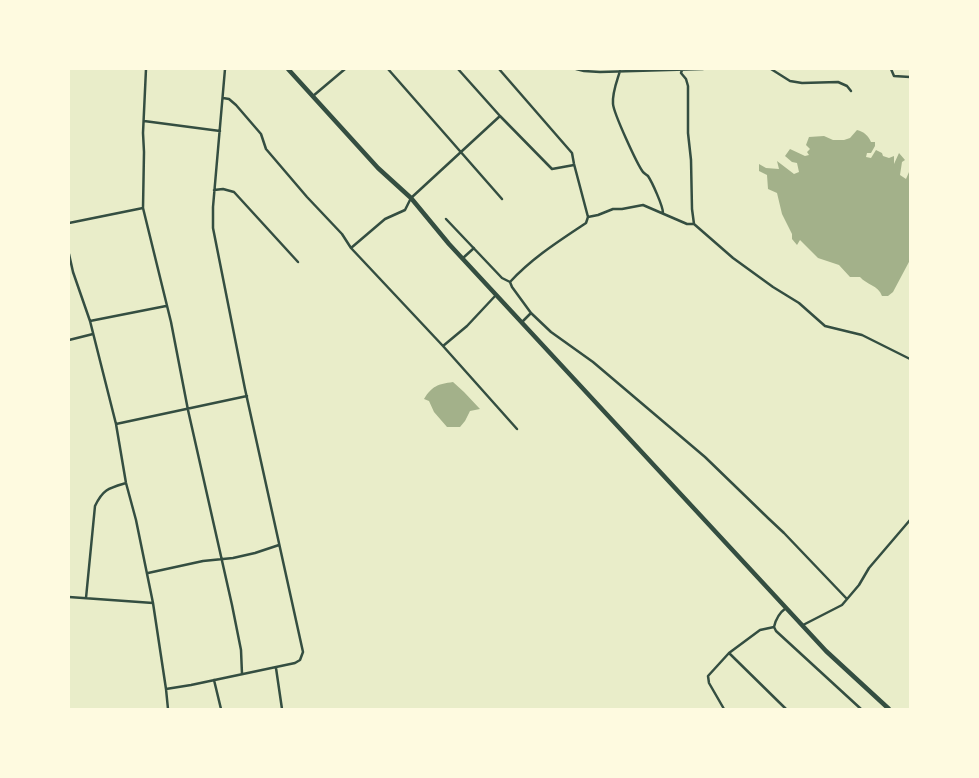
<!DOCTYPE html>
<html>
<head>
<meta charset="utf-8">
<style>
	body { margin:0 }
	#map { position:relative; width:979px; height:778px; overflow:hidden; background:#e9edc9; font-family:Montserrat,sans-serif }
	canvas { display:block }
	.frame { position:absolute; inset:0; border:70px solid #fefae0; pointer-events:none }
</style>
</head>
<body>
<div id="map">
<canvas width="979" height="778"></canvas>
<div class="frame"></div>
</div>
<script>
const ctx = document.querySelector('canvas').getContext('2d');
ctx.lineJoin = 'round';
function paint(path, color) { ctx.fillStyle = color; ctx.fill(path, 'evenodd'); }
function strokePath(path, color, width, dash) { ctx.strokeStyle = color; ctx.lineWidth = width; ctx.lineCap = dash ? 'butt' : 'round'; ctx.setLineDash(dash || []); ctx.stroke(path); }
paint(new Path2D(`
	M857 130C864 132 868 135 871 142H875V146L871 153H867L866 157 871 158 876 150 882 153 883 156 889 158 894 156V164L899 153 905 160 902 162 900 175 906 179 909 172H910V260L893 292 888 296H882C878 285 867 285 860 277H850L839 265 818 258 800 240 797 245 792 239V234L782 214 777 193 768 189 767 175 759 171V164L766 168 779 169 777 161 794 174 799 172 797 163 792 162 785 156 790 149 805 156 809 155 807 152 810 149 806 145 809 137 824 136 833 140H844L850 138Z
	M453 382 464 392 480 409 470 411 465 421 460 427H447L434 412 429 401 424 399C432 386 438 384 453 382Z`), '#a3b18a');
strokePath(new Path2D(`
	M146 69 143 133 144 152 143 208 171 322 188 410 232 605 241 650 242 674
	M388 69 502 199
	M458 69 500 116 552 169 574 165
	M499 69 572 153 574 164 588 217 586 223C559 241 532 258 510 282L512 287 531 313
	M576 69 584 71 600 72 703 69
	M771 69 790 81 802 83 838 82 847 86 851 91
	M891 69 894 76 910 77
	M682 70 681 73 686 79 688 86V133L691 160 692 209 694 224 733 258 773 287 799 303 825 326 862 335 910 359
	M620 71C617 81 612 93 613 104 614 114 637 164 643 172 645 174 647 175 648 176 652 182 663 206 663 213
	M313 96 345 69
	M223 98 229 99 236 105 261 134 266 149 307 197 342 234 351 248 443 346 517 429
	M144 121 220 131
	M214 190 223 189 234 192 298 262
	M588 217 598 215 613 209H622L643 205 687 224H694
	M446 219 502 278 510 282
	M69 223 143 208
	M351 248 385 219 405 210 411 198 500 116
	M69 254 73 272 90 321 116 424 126 483 136 520 153 603 166 689 168 709
	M463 258 474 248
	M90 321 166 306
	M522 322 531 313 551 332 593 362 705 457 768 518 784 533 847 599
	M69 340 93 334
	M443 346 467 326 496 295
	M116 424 247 396
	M148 573 203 561 233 558 255 553 279 545
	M69 597 153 603
	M86 598 95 506C103 489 109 488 126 483
	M786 608C779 613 776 618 774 627L776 631 861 709
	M803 625 842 605 859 585 869 568 910 520
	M729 653 786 709
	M276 668 282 709
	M214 680 221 709
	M166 689 191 685 295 663 300 660 303 652 245 389 213 228V207L225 69
	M724 709 709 683 708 676 729 653 760 630 774 627`), '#344e41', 2.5);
strokePath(new Path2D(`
	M288 69 378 168 411 198 449 244 826 651 889 709`), '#344e41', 4.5);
</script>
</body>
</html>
